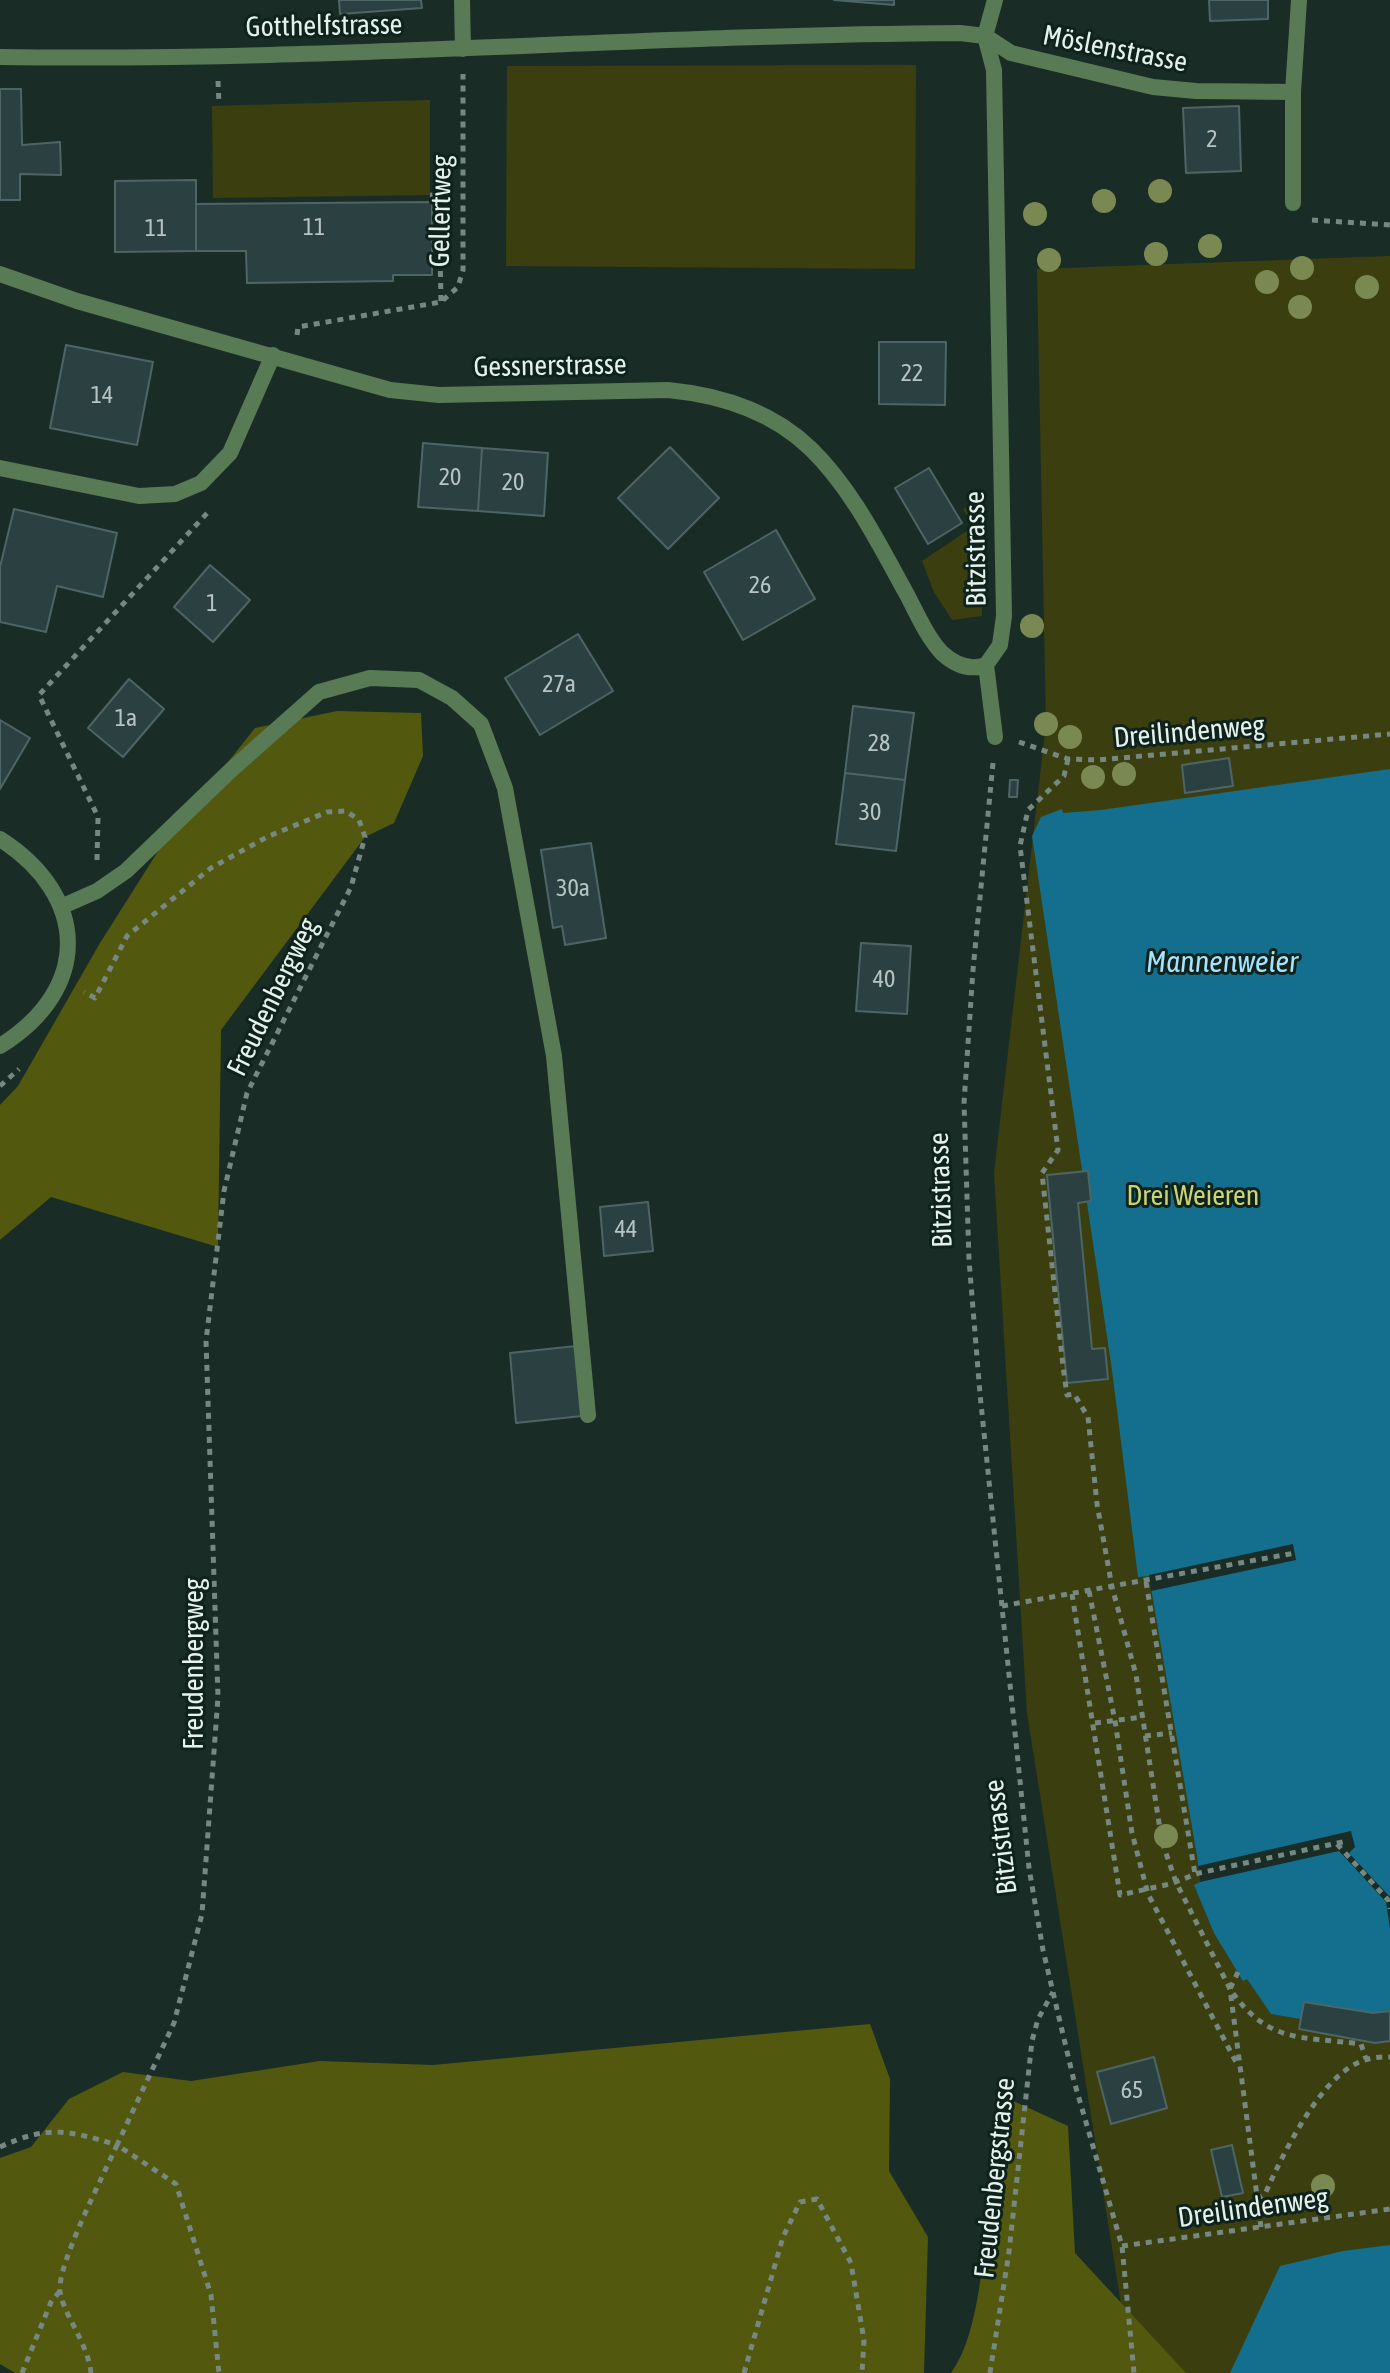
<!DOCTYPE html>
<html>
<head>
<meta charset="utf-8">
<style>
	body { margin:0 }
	canvas { display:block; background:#192c26 }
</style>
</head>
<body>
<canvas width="1390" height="2373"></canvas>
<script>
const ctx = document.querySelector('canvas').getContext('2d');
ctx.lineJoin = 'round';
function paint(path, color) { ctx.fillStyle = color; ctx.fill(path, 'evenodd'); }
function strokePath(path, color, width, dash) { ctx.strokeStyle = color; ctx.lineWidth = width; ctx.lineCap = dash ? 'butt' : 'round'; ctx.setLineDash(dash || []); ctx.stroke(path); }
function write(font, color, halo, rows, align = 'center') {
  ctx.font = font + ' "Asap Condensed",sans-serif'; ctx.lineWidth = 6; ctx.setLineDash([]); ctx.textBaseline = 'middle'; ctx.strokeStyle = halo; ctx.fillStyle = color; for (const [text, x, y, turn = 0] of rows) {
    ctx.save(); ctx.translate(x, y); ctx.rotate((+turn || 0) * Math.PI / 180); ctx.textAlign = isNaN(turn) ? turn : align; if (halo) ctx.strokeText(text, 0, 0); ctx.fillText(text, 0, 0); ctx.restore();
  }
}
paint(new Path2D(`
	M916 65 915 269 506 266 507 66Z
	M430 100V195L213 198 212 106Z
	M1390 256V2373H1132L1027 1713 994 1173 1046 724 1037 269Z
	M968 507 978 513 982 521V616L952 620 934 592 922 561 973 527 963 509Z`), '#3b3f0f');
paint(new Path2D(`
	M337 711 421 713 423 756 394 823 365 837 221 1030 218 1247 51 1197 0 1240V1105L18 1086 100 943 162 845 255 728Z
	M870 2024 890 2079 889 2171 928 2237 924 2373H15L0 2364V2158L31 2147 69 2099 123 2072 191 2081 320 2061 433 2065Z
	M1011 2100 1068 2126 1075 2253 1186 2373H951C983 2330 984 2233 992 2179 996 2153 1005 2126 1011 2100Z`), '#52580e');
paint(new Path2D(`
	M1390 769V2010L1373 2013 1304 2002 1301 2019 1271 2014 1247 1979 1243 1981 1214 1933 1194 1885 1200 1882 1197 1856 1149 1576 1138 1577 1112 1370 1032 836 1041 817 1062 809 1063 813 1101 810Z
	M1390 2245V2373H1230L1280 2266 1343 2251Z`), '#136f8d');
paint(new Path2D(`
	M1293 1544 1296 1560 1151 1591 1149 1575Z
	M1351 1831 1355 1847 1349 1853 1390 1897V1928L1386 1902 1339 1851 1200 1882 1198 1866Z`), '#192c26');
const building = new Path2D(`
	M339 0H421L422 8 340 14Z
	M834 0H894V5Z
	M1209 0H1268V19L1210 21Z
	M0 89H21L22 145 60 142 61 175 20 174V200H0Z
	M1239 106 1241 171 1186 173 1183 108Z
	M196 180V251L115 252V181Z
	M432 202V275H393V281L247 283 246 251H196V204Z
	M879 342H946L945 405 879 404Z
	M66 345 153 362 137 445 50 428Z
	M423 443 482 448 478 511 418 507Z
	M670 447 719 498 668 549 618 498Z
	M482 448 548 453 544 516 478 511Z
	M929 468 962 523 928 544 895 488Z
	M14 509 117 533 103 597 57 586 46 632 0 622V567Z
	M776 530 815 599 743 640 704 572Z
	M210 565 250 600 213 642 174 607Z
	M578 634 613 691 540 735 505 678Z
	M129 679 164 709 123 757 88 728Z
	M853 706 914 713 905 780 845 773Z
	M0 720 30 738 0 789Z
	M1229 758 1233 786 1185 793 1182 765Z
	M845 773 905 780 896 851 836 844Z
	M1010 780H1018L1017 797H1009Z
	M591 843 606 938 565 945 562 926 553 928 541 850Z
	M861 943 911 946 907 1014 856 1011Z
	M1088 1171 1091 1201 1078 1203 1092 1349 1105 1348 1108 1379 1067 1383 1047 1175Z
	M648 1202 653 1251 604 1256 600 1207Z
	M576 1346 582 1416 516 1423 510 1353Z
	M1304 2002 1373 2013 1390 2011V2041L1375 2043 1299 2029Z
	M1154 2057 1167 2108 1111 2124 1097 2072Z
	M1232 2145 1243 2193 1222 2197 1211 2150Z`);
paint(building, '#2a4041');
strokePath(building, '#4e6566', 2);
strokePath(new Path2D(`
	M218 81 219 104
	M430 195 439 196 441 302
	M1312 220 1390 225
	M297 335 298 327 441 302 458 287 463 270V74
	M1019 742 1068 759 1098 760 1390 734
	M1068 759 1064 776 1028 810 1020 846 1058 1150 1042 1173 1063 1366 1067 1395 1074 1394 1088 1417 1097 1504 1112 1587 1136 1675 1162 1842 1176 1882 1230 1989 1261 2227
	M993 763 973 970 964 1103 969 1260 980 1394 1029 1868 1043 1950 1074 2081 1122 2246 1134 2373
	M97 860 98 817 39 695 210 510
	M0 1086 19 1069
	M1146 1582 1195 1874
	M1089 1591 1115 1721 1132 1833 1148 1894 1237 2064
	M1072 1594 1120 1895 1170 1884 1199 1873 1347 1841
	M1002 1606 1295 1553
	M1095 1723 1143 1717
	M1145 1736 1172 1733
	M1337 1844 1389 1901 1390 1909
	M1238 1972 1230 1989C1268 2044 1300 2036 1361 2044L1366 2059
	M0 2147C48 2125 68 2130 117 2145L174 2023 202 1914 218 1697 206 1341 224 1191 247 1093 351 887 365 837 359 820 346 811 327 812 267 837 211 868 127 936 95 998 84 992
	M1257 2199 1265 2194C1282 2156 1322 2072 1365 2060 1373 2057 1382 2057 1390 2057
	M1122 2246 1390 2209
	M22 2373 51 2302 60 2291
	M91 2373C88 2343 62 2312 60 2291 57 2265 104 2174 117 2145L176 2184 211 2295 219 2373
	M744 2373 783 2237 800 2202 817 2199 851 2263 864 2340 862 2373
	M990 2373 1009 2252 1032 2041 1038 2019 1053 1992`), '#778781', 5, [6, 6]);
strokePath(new Path2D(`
	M1293 203V92L1299 0
	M63 906 97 891 126 871 231 770 319 692 370 678 419 680 452 698 481 724 505 788 554 1056 588 1415`), '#587a55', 16);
strokePath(new Path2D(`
	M462 0 463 49
	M0 57C320 62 640 35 960 33L985 36 1011 53 1153 87 1196 91 1293 92
	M0 274 77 301 390 390 439 395 668 390C720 395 772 411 811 449 851 488 878 542 905 591 916 611 926 636 942 653 955 665 969 671 986 665
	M0 468 139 496 175 494 201 483 230 453 273 355
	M986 665 1000 645 1004 616 994 70 985 36 995 0
	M986 665 995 737
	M0 839C89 896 92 989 0 1046`), '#587a55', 16);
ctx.fillStyle = '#7a8951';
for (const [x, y] of [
	[1160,191],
	[1104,201],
	[1035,214],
	[1210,246],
	[1156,254],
	[1049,260],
	[1302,268],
	[1267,282],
	[1367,287],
	[1300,307],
	[1032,626],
	[1046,724],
	[1070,737],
	[1124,774],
	[1093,777],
	[1166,1836],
	[1323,2186]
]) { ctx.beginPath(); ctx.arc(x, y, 12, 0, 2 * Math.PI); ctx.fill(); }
write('24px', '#b6c5c1', null, [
	["2",1212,139],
	["11",314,227],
	["11",156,228],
	["22",912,373],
	["14",102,395],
	["20",450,477],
	["20",513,482],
	["26",760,585],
	["1",212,603],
	["27a",559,684],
	["1a",126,718],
	["28",879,743],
	["30",870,812],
	["30a",573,888],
	["40",884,979],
	["44",626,1229],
	["65",1132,2090]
]);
write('28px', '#e5f1ec', '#0f221c', [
	["Gotthelfstrasse",324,26,-1],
	["Möslenstrasse",1115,49,11],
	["Gellertweg",441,211,-89],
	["Gessnerstrasse",550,366,-1],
	["Bitzistrasse",976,549,-91],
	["Dreilindenweg",1189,732,-5],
	["Freudenbergweg",273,997,-64],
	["Bitzistrasse",941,1190,-92],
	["Freudenbergweg",194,1664,-90],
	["Bitzistrasse",1001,1837,-97],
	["Freudenbergstrasse",995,2178,-84],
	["Dreilindenweg",1253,2208,-8]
]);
write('28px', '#cad575', '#0f221c', [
	["Drei Weieren",1193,1196]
]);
write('italic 30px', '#a5e3fe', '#0f221c', [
	["Mannenweier",1222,963]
]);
</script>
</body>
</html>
